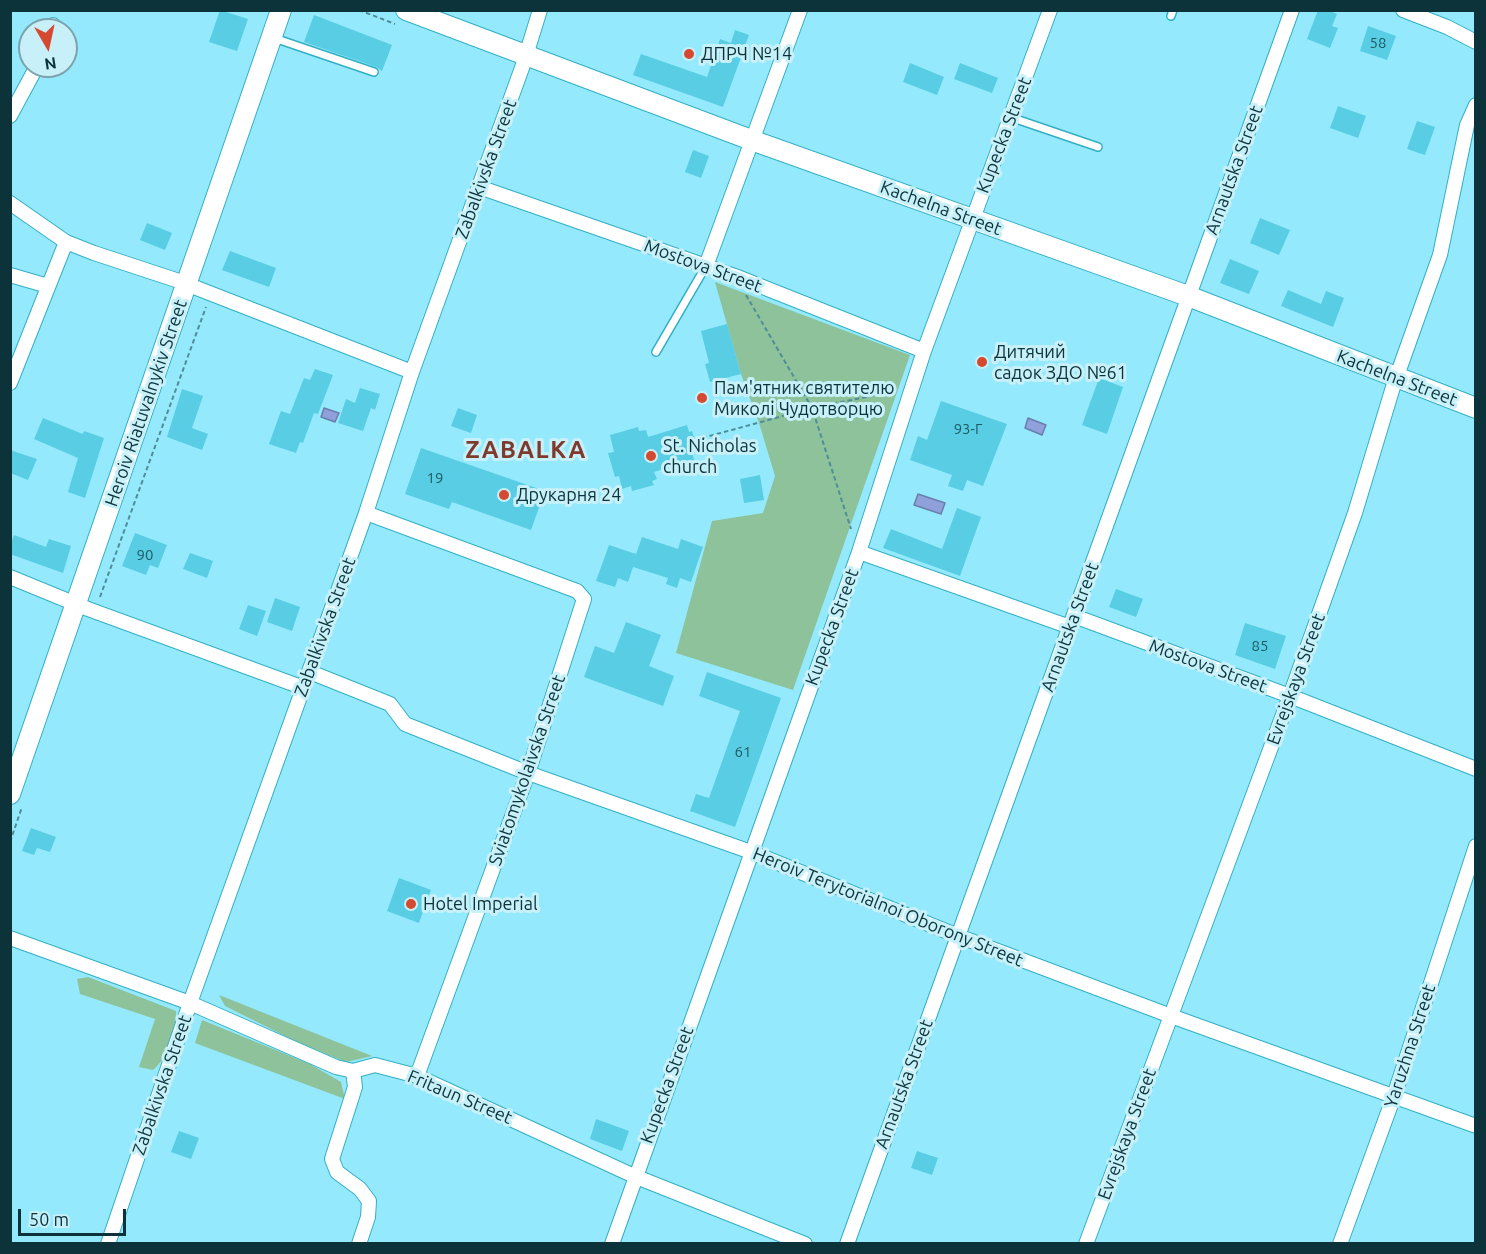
<!DOCTYPE html>
<html>
<head>
<meta charset="utf-8">
<style>
	body { margin:0 }
	#map { position:relative; width:1486px; height:1254px; overflow:hidden; background:#94eafc; font-family:Ubuntu,sans-serif }
	canvas { display:block }
	.frame { position:absolute; inset:0; border:12px solid #0c333a; pointer-events:none }
	.north { position:absolute; left:18px; top:18px; width:60px; height:60px; box-sizing:border-box; background:#c7f0f9; border:2px solid #7ca4ad; border-radius:50%; rotate:171deg; font-size:16px; font-weight:700; line-height:24px; text-align:center; color:#0c333a }
	.north::after { content:''; display:block; margin:auto; width:21px; height:27px; background:#d54931; clip-path:polygon(50% 0,100% 100%,50% 72%,0 100%) }
	.scale { position:absolute; left:18px; top:1209px; width:108px; height:27px; box-sizing:border-box; border:3px solid #0c333a; border-top:0; padding-left:8px; font-size:18px; line-height:21px; white-space:nowrap; color:#0c333a; -webkit-text-stroke:4px #c7f0f9; paint-order:stroke }
</style>
</head>
<body>
<div id="map">
<canvas width="1486" height="1254"></canvas>
<div class="frame"></div>
<div class="north">N</div>
<div class="scale">50 m</div>
</div>
<script>
const ctx = document.querySelector('canvas').getContext('2d');
ctx.lineJoin = 'round';
function paint(path, color) { ctx.fillStyle = color; ctx.fill(path, 'evenodd'); }
function strokePath(path, color, width, dash) { ctx.strokeStyle = color; ctx.lineWidth = width; ctx.lineCap = dash ? 'butt' : 'round'; ctx.setLineDash(dash || []); ctx.stroke(path); }
function write(font, color, halo, rows, align = 'center') {
  ctx.font = font + ' Ubuntu,sans-serif'; ctx.lineWidth = 6; ctx.setLineDash([]); ctx.textBaseline = 'middle'; ctx.strokeStyle = halo; ctx.fillStyle = color; for (const [text, x, y, turn = 0] of rows) {
    ctx.save(); ctx.translate(x, y); ctx.rotate((+turn || 0) * Math.PI / 180); ctx.textAlign = isNaN(turn) ? turn : align; if (halo) ctx.strokeText(text, 0, 0); ctx.fillText(text, 0, 0); ctx.restore();
  }
}
paint(new Path2D(`
	M715 282 910 355 793 690 676 653 712 521 763 513 775 476 759 423 741 374Z
	M88 977 176 1011C176 1031 169 1057 153 1070L139 1067 155 1019 80 994 77 979Z
	M219 995 372 1056 346 1062 299 1043 225 1006Z
	M202 1020 310 1064 341 1082 345 1099 195 1043Z`), '#8dc29b');
const water = new Path2D(`
	M324 408 339 413 335 422 321 417Z
	M1028 418 1046 425 1042 435 1025 428Z
	M918 494 945 503 941 514 914 505Z`);
paint(water, '#90a0db');
strokePath(water, '#687fab', 1.5);
paint(new Path2D(`
	M220 10 248 19 237 51 209 42Z
	M1318 10H1328L1337 14 1332 26 1338 28 1330 48 1307 39Z
	M314 15 392 45 382 71 376 67 304 42Z
	M1368 26 1396 36 1387 60 1360 51Z
	M735 30 749 35 723 107 633 75 641 54 707 77 720 39 731 43Z
	M910 63 944 77 937 95 903 82Z
	M960 63 998 78 992 93 954 79Z
	M1338 106 1366 116 1358 138 1330 128Z
	M1417 121 1435 127 1425 155 1407 149Z
	M693 150 709 156 701 178 685 172Z
	M1260 218 1290 230 1279 255 1250 243Z
	M147 223 172 233 165 250 140 240Z
	M230 251 276 268 269 287 222 270Z
	M1230 259 1259 271 1249 294 1220 283Z
	M1288 290 1321 304 1326 291 1344 298 1333 327 1281 306Z
	M727 324 741 374 710 382 705 364 709 363 701 331Z
	M315 369 333 375 318 414 314 413 303 443 300 442 296 453 269 444 281 411 290 414 304 378 310 380Z
	M1099 378 1123 387 1107 434 1082 425Z
	M360 388 380 394 375 410 371 408 363 431 338 423 346 399 355 403Z
	M182 389 203 396 192 428 208 434 202 450 167 437Z
	M941 401 1007 424 983 486 967 480 963 491 948 486 952 475 910 460 918 436 927 440Z
	M458 408 477 415 471 433 451 426Z
	M43 418 83 434 84 431 104 438 85 498 68 492 78 458 34 439Z
	M687 425 689 432 692 431 698 450 692 452 694 460 654 472 657 479 652 481 654 485 632 491 631 486 622 489 619 476 615 477 608 453 614 452 610 435 638 427 639 431 646 430 648 437Z
	M421 448 545 491 531 530 452 502 449 509 405 494Z
	M10 450 37 459 28 480 10 473Z
	M760 475 764 500 744 503 740 479Z
	M957 508 981 517 960 576 883 548 891 529 942 549Z
	M135 533 167 545 158 568 150 565 146 575 122 566Z
	M14 535 46 547 49 539 71 546 63 573 10 554V545Z
	M642 537 678 549 681 539 703 547 691 582 680 578 677 588 666 584 668 578 633 567 628 582 618 578 615 587 596 581 609 545 636 554Z
	M190 553 213 561 207 578 183 569Z
	M1116 589 1143 599 1136 617 1109 607Z
	M275 598 300 607 292 631 267 622Z
	M248 605 266 611 257 636 239 629Z
	M626 622 661 635 649 666 674 676 663 706 584 677 595 646 614 653Z
	M1245 623 1286 636 1275 669 1235 655Z
	M707 672 781 698 735 827 690 811 696 794 709 798 740 711 699 696Z
	M31 828 56 837 50 852 37 848 34 855 22 851Z
	M399 878 431 890 419 923 387 911Z
	M596 1119 629 1131 622 1151 590 1139Z
	M179 1131 199 1138 191 1159 171 1152Z
	M917 1151 938 1158 932 1175 911 1168Z`), '#58cde3');
const lane = new Path2D(`
	M1171 16 1173 10
	M274 38 374 72
	M1010 117 1098 147
	M656 352 706 266`);
const street = new Path2D(`
	M1403 10 1447 27 1476 42
	M51 30 53 25
	M10 116 37 66
	M479 187 735 276 924 351
	M10 203 66 242 94 253 176 280 412 372
	M706 266 800 10
	M10 275 48 286
	M10 383 66 242
	M366 513 577 591 584 599 528 773 417 1076
	M859 552 1070 627
	M10 577 88 609 304 688
	M1074 616 1290 696 1476 769
	M310 672 390 704 405 724 528 773 751 852 958 936 1171 1016 1476 1126
	M10 938 190 1003 336 1067 353 1071 375 1065 417 1076 634 1176 805 1244
	M353 1071 355 1087 332 1159 337 1172 360 1189 369 1201 368 1217 359 1244
	M108 1244 190 1003 366 513 412 372 523 65 540 10
	M612 1244 859 552 924 351 1050 10
	M847 1244 1292 10
	M1086 1244 1290 696 1355 513 1393 387 1440 255 1467 125 1476 105
	M1340 1244 1394 1096 1476 846`);
const secondary = new Path2D(`
	M406 10 754 141 1188 296 1476 408
	M10 794 281 10`);
strokePath(lane, '#33afc5', 10);
strokePath(street, '#33afc5', 16);
strokePath(secondary, '#33afc5', 22);
strokePath(new Path2D(`
	M359 10 395 24
	M746 295 812 408 851 529
	M695 440 812 408 896 391
	M100 597 206 307
	M10 842 22 807`), '#4f8d99', 2, [4.5, 3]);
strokePath(lane, '#fff', 7);
strokePath(street, '#fff', 14);
strokePath(secondary, '#fff', 20);
for (const [x, y, r, color] of [
	[689,54,6,"#d54931"],
	[982,362,6,"#d54931"],
	[702,398,6,"#d54931"],
	[651,456,6,"#d54931"],
	[504,495,6,"#d54931"],
	[411,904,6,"#d54931"]
]) { const dot = new Path2D(); dot.arc(x, y, r, 0, 2 * Math.PI); ctx.fillStyle = color; ctx.fill(dot); strokePath(dot, '#c7f0f9', 2); }
write('15px', '#1f5a64', null, [
	["58",1378,43],
	["93-Г",968,429],
	["19",435,478],
	["90",145,555],
	["85",1260,646],
	["61",743,752]
]);
write('18px', '#0c333a', '#c7f0f9', [
	["ДПРЧ №14",701,54],
	["Дитячий",994,352],
	["садок ЗДО №61",994,373],
	["Пам'ятник святителю",714,388],
	["Миколі Чудотворцю",714,409],
	["St. Nicholas",663,446],
	["church",663,467],
	["Друкарня 24",516,495],
	["Hotel Imperial",423,904]
], 'left');
write('18px', '#0c333a', '#c7f0f9', [
	["Kupecka Street",1004,135,-69],
	["Zabalkivska Street",486,169,-70],
	["Arnautska Street",1234,170,-70],
	["Kachelna Street",941,208,20],
	["Mostova Street",703,266,20],
	["Kachelna Street",1397,378,21],
	["Heroiv Riatuvalnykiv Street",146,403,-71],
	["Zabalkivska Street",325,627,-70],
	["Kupecka Street",832,627,-70],
	["Arnautska Street",1070,627,-70],
	["Mostova Street",1208,666,20],
	["Evrejskaya Street",1296,679,-70],
	["Sviatomykolaivska Street",527,770,-71],
	["Heroiv Terytorialnoi Oborony Street",888,907,22],
	["Yaruzhna Street",1410,1046,-72],
	["Arnautska Street",904,1084,-70],
	["Zabalkivska Street",162,1085,-71],
	["Kupecka Street",667,1085,-70],
	["Fritaun Street",460,1097,23],
	["Evrejskaya Street",1127,1134,-70]
]);
ctx.letterSpacing = '1.5px';
write('bold 24px', '#803a2d', '#c7f0f9', [
	["ZABALKA",526,450]
]);
ctx.letterSpacing = '0px';
</script>
</body>
</html>
